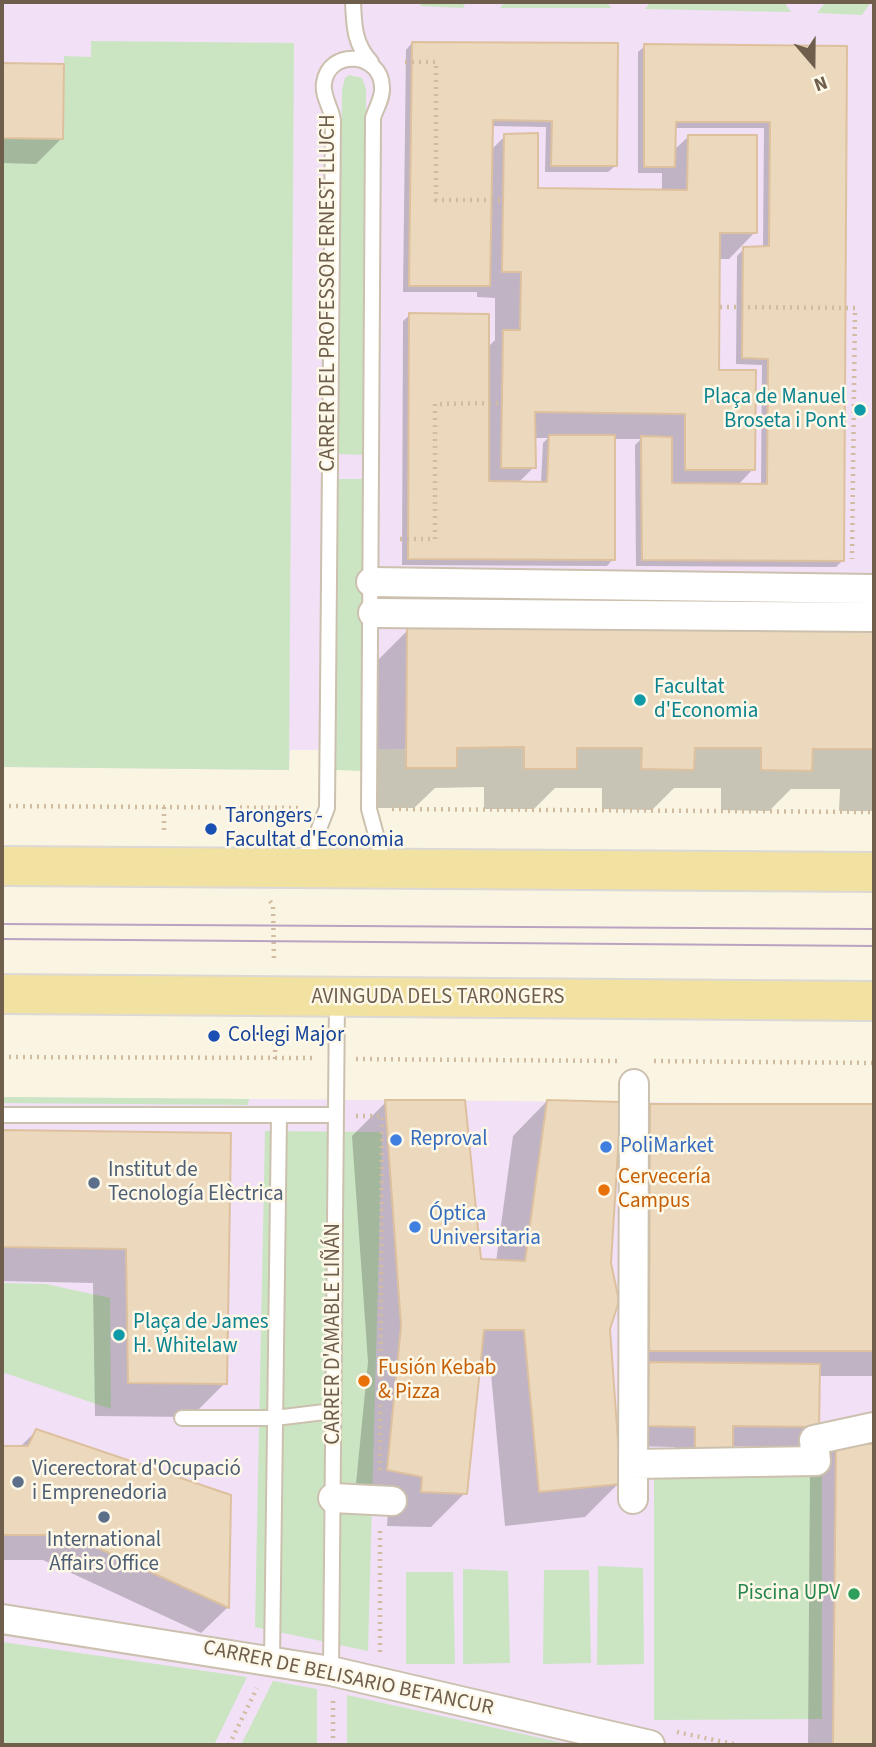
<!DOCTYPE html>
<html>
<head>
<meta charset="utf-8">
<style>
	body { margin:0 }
	#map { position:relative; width:876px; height:1747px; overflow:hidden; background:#faf5e3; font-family:"Source Sans 3",sans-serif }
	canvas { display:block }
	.frame { position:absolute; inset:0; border:4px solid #6f5e4c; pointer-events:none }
	.north { position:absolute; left:778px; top:28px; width:70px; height:70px; -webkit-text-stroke:5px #fdf8e8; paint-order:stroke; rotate:160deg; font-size:19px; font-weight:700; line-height:28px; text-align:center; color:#6f5e4c }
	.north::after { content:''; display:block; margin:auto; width:24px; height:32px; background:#6f5e4c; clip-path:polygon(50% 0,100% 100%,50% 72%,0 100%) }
</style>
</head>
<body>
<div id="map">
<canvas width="876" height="1747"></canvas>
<div class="frame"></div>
<div class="north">N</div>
</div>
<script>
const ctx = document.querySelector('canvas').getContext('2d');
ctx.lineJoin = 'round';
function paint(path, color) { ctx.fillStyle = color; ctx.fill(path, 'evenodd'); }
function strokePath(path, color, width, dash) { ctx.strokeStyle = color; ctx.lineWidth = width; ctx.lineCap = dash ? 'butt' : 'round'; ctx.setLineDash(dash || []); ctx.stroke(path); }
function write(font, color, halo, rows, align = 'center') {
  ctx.font = font + ' "Source Sans 3",sans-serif'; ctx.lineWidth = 5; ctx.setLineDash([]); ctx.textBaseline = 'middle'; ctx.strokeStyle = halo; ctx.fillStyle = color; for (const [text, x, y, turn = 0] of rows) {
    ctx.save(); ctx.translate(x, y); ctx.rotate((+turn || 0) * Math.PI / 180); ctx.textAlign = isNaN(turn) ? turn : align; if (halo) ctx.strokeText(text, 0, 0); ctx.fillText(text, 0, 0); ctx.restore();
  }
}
paint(new Path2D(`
	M2 2H874V749H813L812 771 761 770 760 748H695L694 770 641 769V748H578L577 769H524L523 747 457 748V768H406V749L290 750 289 770 2 767Z
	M2 1097 874 1104V1745H2Z`), '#f1e0f6');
paint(new Path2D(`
	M423 2H466L463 8 420 6Z
	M505 2H607L611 8H500Z
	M651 2H784L791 12 645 9Z
	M826 2H871L862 15 817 13Z
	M91 41 294 43 289 770 2 767V63L64 64V56L91 57Z
	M349 75 362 78 366 89 365 455 338 454 342 90 345 78Z
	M338 479H363L361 771 336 770Z
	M2 1097 249 1099 248 1105 2 1103Z
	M265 1131 382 1132 368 1651 255 1627Z
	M2 1283 46 1284 110 1298 111 1409 2 1372Z
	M822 1472V1719L654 1720V1473Z
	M598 1566 643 1568 644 1664 597 1665Z
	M463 1569 508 1571 510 1663 463 1664Z
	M544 1570H589L591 1663 543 1664Z
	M406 1572H453L455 1664H406Z
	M2 1642 247 1677 214 1745H2Z
	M273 1681 317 1689V1745H241Z
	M347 1695 572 1745H347Z`), '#cbe5c3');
paint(new Path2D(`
	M412 43 616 45 615 166 608 172H545L546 127 491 126 490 151 505 136 537 190 662 191V173H638V52L645 46 846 48 842 561 836 567 636 566 635 445 641 439H614L613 559 607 566 402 565 403 321 410 315 487 348 495 340V298L477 297V292H403L406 50ZM674 128H764L763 248 744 249 737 256 736 364 762 365 761 485H738L753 469 718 372V259H729L755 232 689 136 673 151ZM534 438H548L543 443 541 483H518L534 467Z
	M2 65 62 66V138L36 164 2 163Z
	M408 630 874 633V811H839L840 789H791L769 811 721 810V788H674L652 810 602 809V788H555L534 809H484V787L435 788 414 808H366L367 671Z
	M547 1101 610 1263 608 1329 619 1483 585 1517 505 1526 490 1363H479L465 1493 431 1527 387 1526 388 1511 354 1504 368 1362 352 1136 386 1102 479 1261 496 1262 513 1136Z
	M650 1106H874V1376H818V1426L797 1447 731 1446 675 1469V1447L628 1446 624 1132Z
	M2 1132 230 1135 225 1383 191 1417 95 1416 93 1283 2 1281Z
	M36 1431 229 1496 227 1608 201 1633 43 1560H2V1448H19Z
	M836 1445H874V1745H808L810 1471Z`), '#0003');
const building = new Path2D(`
	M412 42 618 43 617 166H551L552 121 493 120 490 286H409Z
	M644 44 847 46 844 561 642 560 641 436 672 437V483L767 484 768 359 742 358 743 247 769 246 770 122H676L675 167H644Z
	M2 63 64 64 63 139 2 138Z
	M538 133V188L687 190 688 135H757V233H720L719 370H756L755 470H685V414L535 412 536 468H501L503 330H520L521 272H502L504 134Z
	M409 313 489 314V481L547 482 549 435H615V560L408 559Z
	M407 628 874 631V749H813L812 771 761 770V748H695L694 770 641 769 642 748H577V769H524V747L457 748V768H406Z
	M385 1100H465L481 1259 525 1261 547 1100 621 1102 611 1263 619 1301 610 1329 621 1484 539 1492 524 1330H484L467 1494 421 1492 422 1477 387 1470 401 1326Z
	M650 1104H874V1351H649Z
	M2 1130 231 1133 227 1384 128 1383 126 1249 2 1247Z
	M649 1362 820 1364 819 1427 733 1426V1450L695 1449V1427L648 1426Z
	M36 1429 231 1495 229 1608 70 1535H2V1446H28Z
	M836 1443 874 1444V1744H833Z`);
paint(building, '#ecd8bd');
strokePath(building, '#ddc19f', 2);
const lane = new Path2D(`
	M353 2C354 25 354 44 371 62
	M300 865 315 839 327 808 333 120C331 107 322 96 324 83 329 48 381 52 382 87 383 98 376 108 373 118L369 809 385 868
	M2 1115H336
	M182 1418H275L333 1411
	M272 1659 279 1116
	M331 1671 337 998`);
const street = new Path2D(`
	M371 582 874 589
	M373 613 874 617
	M633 1464 816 1461 814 1440 874 1427
	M333 1498 392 1501
	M633 1499 634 1084
	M2 1619 331 1671 650 1745`);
const primary = new Path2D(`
	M2 866 874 872
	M2 994 874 1001`);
strokePath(lane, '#ccc0ae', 18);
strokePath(street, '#ccc0ae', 32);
strokePath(primary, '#dcd8d4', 42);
strokePath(new Path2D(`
	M405 62H436V200H503
	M720 307 855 308 852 559
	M400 539H435V404L502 403
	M2 806 303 808
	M164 807V834
	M392 809 874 812
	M270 901 273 905 274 961
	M275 1029V1059
	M2 1057 316 1058
	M356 1059 617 1061
	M654 1061 874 1063
	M356 1116H382L380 1474
	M380 1652V1528
	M677 1732 738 1745
	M229 1745 257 1688
	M333 1745V1701`), '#d1bca1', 4.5, [2, 5]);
strokePath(lane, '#fff', 14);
strokePath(street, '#fff', 28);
strokePath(primary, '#f2e2a1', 38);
strokePath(new Path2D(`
	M2 924 874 929
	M2 939 874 946`), '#b9a3c1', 2);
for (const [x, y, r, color] of [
	[860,410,7,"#0f9aa8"],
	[640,700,7,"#0f9aa8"],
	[211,829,7,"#1a4fb4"],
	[214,1036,7,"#1a4fb4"],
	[396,1140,7,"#3f7fe0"],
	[606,1147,7,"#3f7fe0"],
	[94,1183,7,"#5c6f8a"],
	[604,1190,7,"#e8710a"],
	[415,1227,7,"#3f7fe0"],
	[119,1335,7,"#0f9aa8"],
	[364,1381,7,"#e8710a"],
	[18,1482,7,"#5c6f8a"],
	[104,1517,7,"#5c6f8a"],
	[854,1594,7,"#2e9e5b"]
]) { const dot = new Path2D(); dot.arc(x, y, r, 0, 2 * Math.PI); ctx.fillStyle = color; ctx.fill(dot); strokePath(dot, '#fdf8e8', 2.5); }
write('21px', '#6f5e4c', '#fdf8e8', [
	["CARRER DEL PROFESSOR ERNEST LLUCH",329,293,-90],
	["AVINGUDA DELS TARONGERS",438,998],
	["CARRER D'AMABLE LIÑÁN",334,1334,-90],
	["CARRER DE BELISARIO BETANCUR",348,1679,12]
]);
write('21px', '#0d838f', '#fdf8e8', [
	["Plaça de Manuel",846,398,"right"],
	["Broseta i Pont",846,422,"right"],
	["Facultat",654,688],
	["d'Economia",654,712],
	["Plaça de James",133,1323],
	["H. Whitelaw",133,1347]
], 'left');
write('21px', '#164399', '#fdf8e8', [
	["Tarongers -",225,817],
	["Facultat d'Economia",225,841],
	["Col·legi Major",228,1036]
], 'left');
write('21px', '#366cbe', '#fdf8e8', [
	["Reproval",410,1140],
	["PoliMarket",620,1147],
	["Óptica",429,1215],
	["Universitaria",429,1239]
], 'left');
write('21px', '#4e5e75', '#fdf8e8', [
	["Institut de",108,1171],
	["Tecnología Elèctrica",108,1195],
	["Vicerectorat d'Ocupació",32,1470],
	["i Emprenedoria",32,1494],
	["International",104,1541,"center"],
	["Affairs Office",104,1565,"center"]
], 'left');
write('21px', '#c56008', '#fdf8e8', [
	["Cervecería",618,1178],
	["Campus",618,1202],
	["Fusión Kebab",378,1369],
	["& Pizza",378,1393]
], 'left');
write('21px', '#27864d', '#fdf8e8', [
	["Piscina UPV",840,1594]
], 'right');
</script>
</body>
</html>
